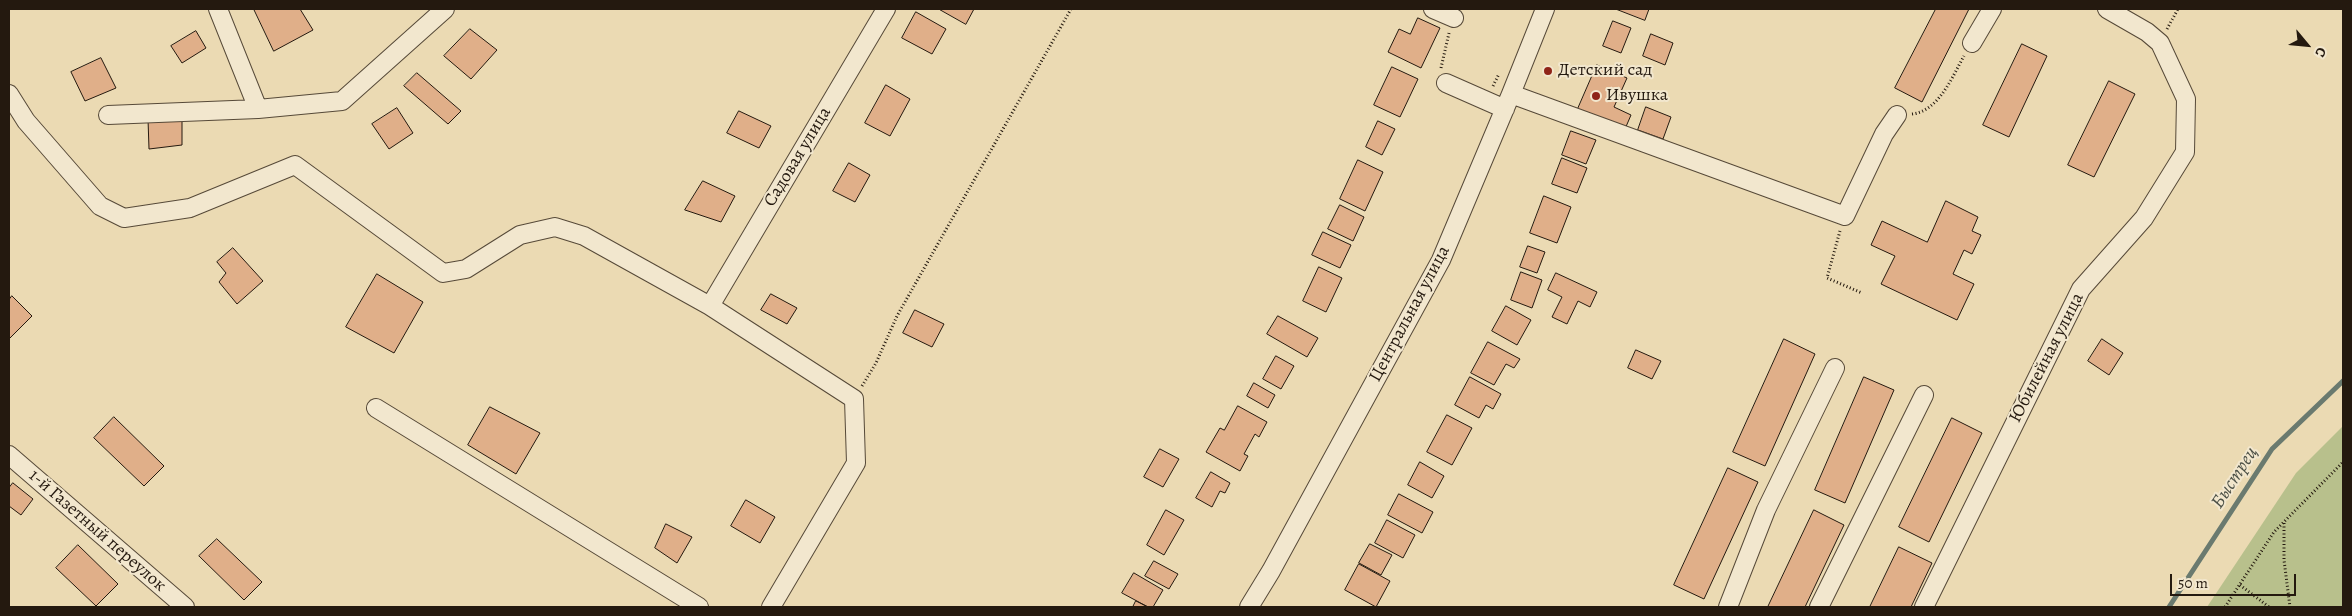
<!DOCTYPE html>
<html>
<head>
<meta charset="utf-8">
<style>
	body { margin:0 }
	#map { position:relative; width:2352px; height:616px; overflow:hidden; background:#ebdab3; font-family:Alegreya,serif }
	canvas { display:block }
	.frame { position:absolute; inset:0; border:10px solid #24190f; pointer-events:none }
	.north { position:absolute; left:2282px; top:20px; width:50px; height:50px; -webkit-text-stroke:4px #f2e7ce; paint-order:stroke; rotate:118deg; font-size:14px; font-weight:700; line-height:20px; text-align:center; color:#24190f }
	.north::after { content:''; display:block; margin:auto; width:18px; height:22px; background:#24190f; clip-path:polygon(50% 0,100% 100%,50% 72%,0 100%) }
	.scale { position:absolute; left:2170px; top:574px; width:126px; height:22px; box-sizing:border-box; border:2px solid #24190f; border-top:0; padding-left:6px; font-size:15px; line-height:18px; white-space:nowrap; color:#24190f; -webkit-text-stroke:4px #f2e7ce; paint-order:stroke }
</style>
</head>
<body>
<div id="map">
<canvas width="2352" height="616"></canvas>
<div class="frame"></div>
<div class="north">С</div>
<div class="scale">50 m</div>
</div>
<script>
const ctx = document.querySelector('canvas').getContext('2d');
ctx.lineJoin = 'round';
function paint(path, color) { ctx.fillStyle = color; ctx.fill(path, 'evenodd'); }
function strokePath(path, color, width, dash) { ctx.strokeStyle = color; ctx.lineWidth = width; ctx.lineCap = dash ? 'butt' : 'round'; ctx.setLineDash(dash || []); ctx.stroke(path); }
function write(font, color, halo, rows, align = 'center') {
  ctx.font = font + ' Alegreya,serif'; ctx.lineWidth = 4; ctx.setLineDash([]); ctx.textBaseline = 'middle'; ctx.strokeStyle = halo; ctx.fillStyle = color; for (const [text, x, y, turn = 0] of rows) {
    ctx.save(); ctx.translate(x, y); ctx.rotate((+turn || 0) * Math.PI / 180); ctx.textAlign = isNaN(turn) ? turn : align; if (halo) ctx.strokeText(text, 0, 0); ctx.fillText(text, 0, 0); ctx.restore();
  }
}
paint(new Path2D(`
	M2343 426V607H2207L2296 473Z`), '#b8c08c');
strokePath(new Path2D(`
	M2169 607 2272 449 2343 381`), '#6a7a6f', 5);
const building = new Path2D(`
	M254 9H300L313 30 274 51Z
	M939 9H974L966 24Z
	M1616 9H1649L1645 20Z
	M1936 9H1969L1922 102 1895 88Z
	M916 12 946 29 932 54 902 38Z
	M1418 18 1440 28 1421 68 1388 52 1399 29 1410 34Z
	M1613 21 1631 28 1621 53 1603 46Z
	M470 29 497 50 471 79 444 56Z
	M196 31 206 48 182 63 171 46Z
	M1651 34 1673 43 1665 65 1643 56Z
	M2022 44 2047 56 2009 137 1983 125Z
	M101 58 116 88 85 101 71 72Z
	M1597 65 1627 78 1614 107 1631 115 1625 129 1577 111Z
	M1392 67 1418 79 1400 117 1374 105Z
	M417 73 461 111 448 124 404 86Z
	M2109 81 2135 94 2094 177 2068 165Z
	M886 85 910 99 890 136 865 123Z
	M1646 107 1671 117 1663 139 1638 130Z
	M397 108 413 133 389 149 372 124Z
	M739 111 771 126 759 148 727 133Z
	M182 116V145L149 149 148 119Z
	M1378 121 1395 129 1382 155 1366 147Z
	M1571 131 1596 140 1586 164 1562 155Z
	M1562 158 1587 168 1577 193 1552 184Z
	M1358 160 1383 172 1365 211 1340 199Z
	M849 163 870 175 855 202 833 191Z
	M703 181 735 196 721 222 685 210Z
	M1544 196 1571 207 1557 243 1530 233Z
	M1946 201 1978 217 1972 231 1981 235 1972 254 1964 250 1953 274 1974 284 1957 320 1881 284 1895 256 1871 245 1882 221 1927 242Z
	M1340 205 1364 217 1353 241 1328 229Z
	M1323 232 1351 245 1340 268 1312 255Z
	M1528 246 1545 252 1537 273 1520 267Z
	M233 248 263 281 237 304 219 282 226 273 217 262Z
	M1319 267 1342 278 1326 312 1303 301Z
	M1521 272 1542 280 1532 308 1511 300Z
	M1556 273 1597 292 1590 307 1578 301 1567 324 1552 317 1562 297 1548 290Z
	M377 274 423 302 394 353 346 327Z
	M771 294 797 308 787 324 761 310Z
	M12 296 32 316 9 339V300Z
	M1506 306 1531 320 1517 345 1492 331Z
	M915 310 944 324 932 347 903 333Z
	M1278 316 1318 338 1307 357 1267 334Z
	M1784 339 1815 354 1765 466 1733 452Z
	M2102 339 2123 353 2109 375 2088 361Z
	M1488 342 1520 359 1514 368 1506 364 1494 385 1471 373Z
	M1636 350 1661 361 1652 379 1628 368Z
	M1276 356 1294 366 1281 389 1263 379Z
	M1470 377 1501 394 1493 409 1486 405 1479 418 1455 405Z
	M1864 377 1894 390 1845 503 1815 490Z
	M1254 383 1275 395 1268 408 1247 396Z
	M1238 406 1267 422 1259 437 1255 434 1244 454 1248 456 1240 471 1206 452 1220 428 1224 430Z
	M490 407 540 433 516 474 468 445Z
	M1447 415 1472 428 1452 465 1427 452Z
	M114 417 164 466 144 486 94 438Z
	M1952 418 1982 433 1929 542 1899 527Z
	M1160 449 1179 459 1163 487 1144 477Z
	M1420 462 1444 476 1432 498 1408 485Z
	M1728 468 1758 482 1704 599 1674 585Z
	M1211 472 1230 483 1225 493 1220 491 1212 507 1196 498Z
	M13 483 33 499 21 515 9 506V488Z
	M1399 494 1433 512 1422 533 1388 515Z
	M746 500 775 517 760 543 731 526Z
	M1166 510 1184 520 1164 555 1147 545Z
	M1814 510 1844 525 1805 607H1768Z
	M1387 520 1415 535 1403 558 1375 543Z
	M666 524 692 537 677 563 655 548Z
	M217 539 262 582 244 600 199 556Z
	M1370 544 1392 555 1381 575 1359 563Z
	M78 545 118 584 96 606 56 568Z
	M1899 547 1932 563 1911 607H1870Z
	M1154 561 1178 574 1169 589 1145 576Z
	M1359 564 1390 581 1376 607 1345 590Z
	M1134 573 1163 590 1153 607H1148L1122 593Z
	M1136 601 1148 607H1133Z`);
paint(building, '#e0af89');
strokePath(building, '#24190f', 1);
const minor = new Path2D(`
	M218 9 258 109
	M1433 9 1454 18
	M1972 43 1992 9
	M1446 83 1505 109
	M9 94 26 121 100 206 124 218 190 208 295 165 443 273 466 269 520 235 555 227 584 236 710 306 854 399 856 463 771 607
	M1511 94 1845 216 1884 134 1897 115
	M108 115 258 109 342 101 445 9
	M710 306 886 9
	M376 408 699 607
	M9 455 185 607
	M1249 607 1271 571 1441 260 1511 94 1545 9
	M1728 607 1766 510 1835 368
	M1819 607 1924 395
	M1924 607 2081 289 2144 218 2185 152 2186 99 2160 43 2147 32 2107 9`);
strokePath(minor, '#564938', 20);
strokePath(new Path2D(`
	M2167 29 2178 9
	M1441 68 1449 33
	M1493 86 1499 74
	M1912 114C1939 111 1952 77 1964 56
	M1840 231 1827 278 1862 293
	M862 386 876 363 897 316 1071 9
	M2284 523V560L2290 607
	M2240 585 2269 607
	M2225 607 2274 532 2343 462`), '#24190f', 3, [1, 2.5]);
strokePath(minor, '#f2e7ce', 18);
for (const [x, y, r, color] of [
	[1548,71,5,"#8f2418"],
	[1596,96,5,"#8f2418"]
]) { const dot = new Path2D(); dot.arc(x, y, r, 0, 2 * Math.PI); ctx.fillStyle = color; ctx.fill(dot); strokePath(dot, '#f2e7ce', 2); }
write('18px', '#24190f', '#f2e7ce', [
	["Детский сад",1558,71],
	["Ивушка",1606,96]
], 'left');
write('18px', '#24190f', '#f2e7ce', [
	["Садовая улица",798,157,-59],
	["Центральная улица",1410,314,-62],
	["Юбилейная улица",2047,358,-63],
	["1-й Газетный переулок",97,531,41]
]);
write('italic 19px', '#4d5147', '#f2e7ce', [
	["Быстрец",2235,478,-57]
]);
</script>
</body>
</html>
